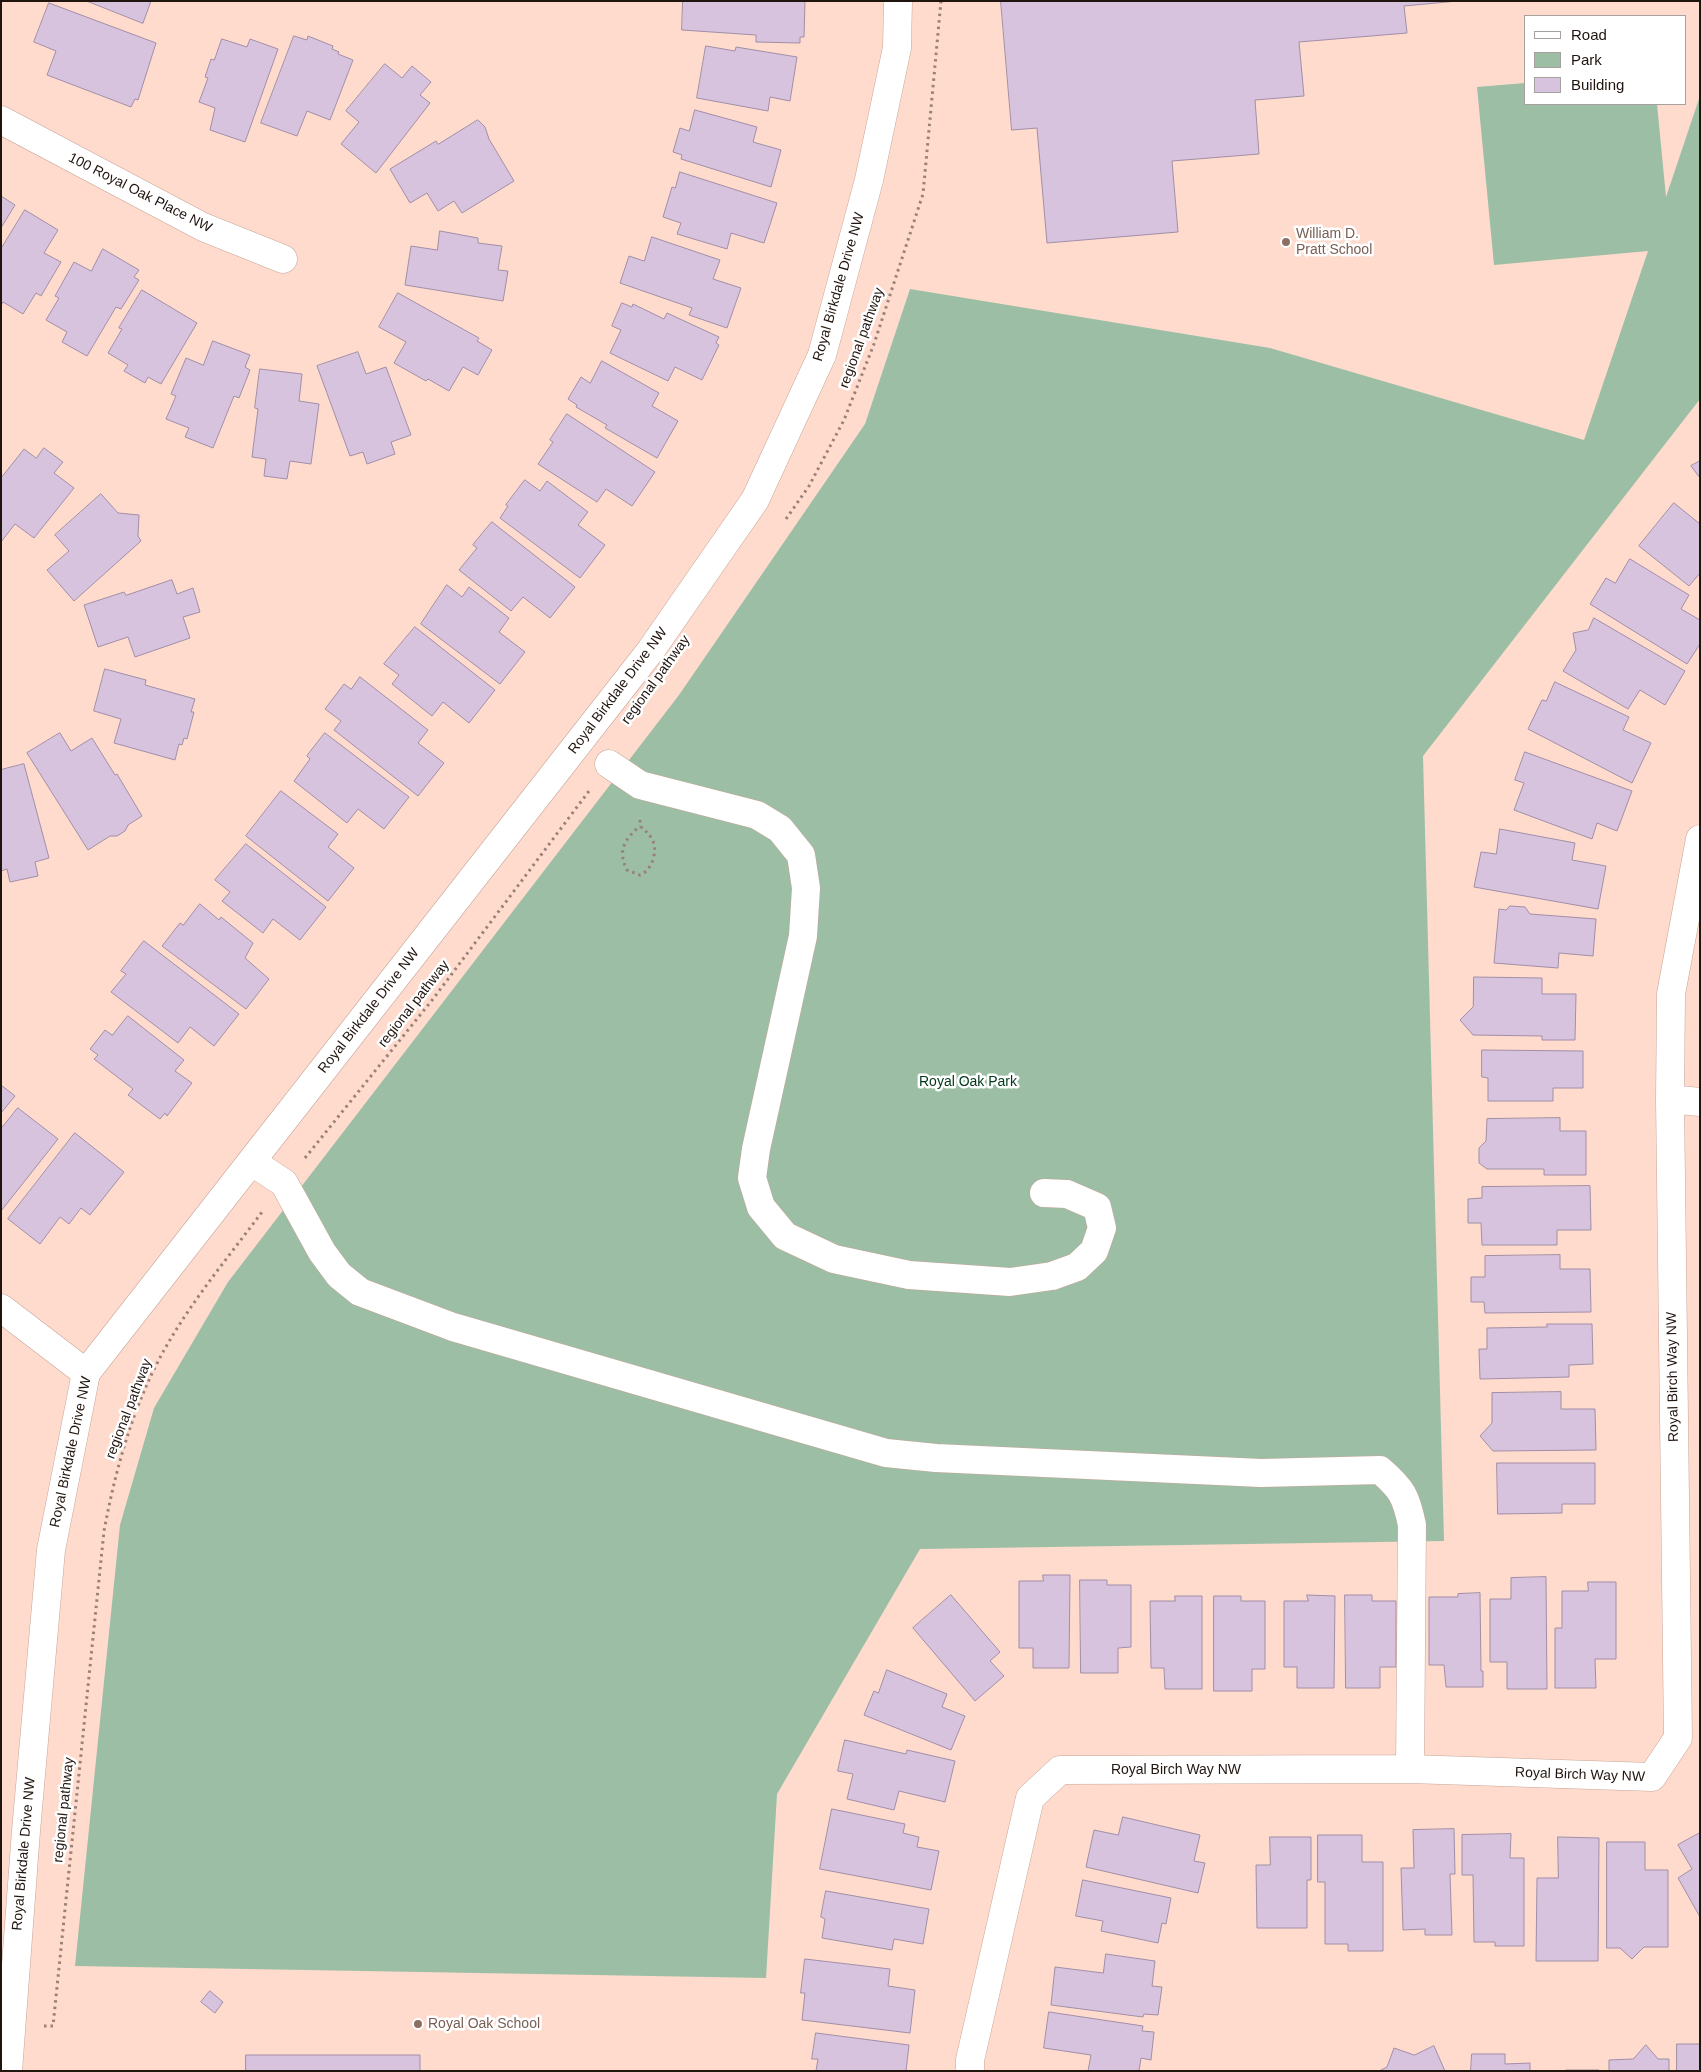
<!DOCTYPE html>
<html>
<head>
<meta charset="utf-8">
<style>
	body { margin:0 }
	#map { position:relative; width:1701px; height:2072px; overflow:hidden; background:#fedbcd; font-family:Arial,sans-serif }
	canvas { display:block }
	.frame { position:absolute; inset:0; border:2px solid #20140f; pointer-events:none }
	.legend { position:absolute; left:1524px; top:15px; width:162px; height:90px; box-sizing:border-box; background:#fff; border:1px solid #a6a19f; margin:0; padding:6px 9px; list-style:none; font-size:15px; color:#20140f }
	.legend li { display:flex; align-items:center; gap:10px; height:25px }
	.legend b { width:25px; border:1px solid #a6a19f }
</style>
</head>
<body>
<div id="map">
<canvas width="1701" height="2072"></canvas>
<div class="frame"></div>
<ul class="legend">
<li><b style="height:6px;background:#fff"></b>Road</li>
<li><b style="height:14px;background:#9cbea5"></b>Park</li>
<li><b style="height:14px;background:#d7c3de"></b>Building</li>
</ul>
</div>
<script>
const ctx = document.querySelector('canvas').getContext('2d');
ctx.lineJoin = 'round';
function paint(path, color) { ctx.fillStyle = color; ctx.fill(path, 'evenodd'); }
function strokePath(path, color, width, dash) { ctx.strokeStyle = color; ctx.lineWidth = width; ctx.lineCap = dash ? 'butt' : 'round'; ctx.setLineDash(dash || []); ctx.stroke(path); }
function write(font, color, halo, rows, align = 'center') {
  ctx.font = font + ' Arial,sans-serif'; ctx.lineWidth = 5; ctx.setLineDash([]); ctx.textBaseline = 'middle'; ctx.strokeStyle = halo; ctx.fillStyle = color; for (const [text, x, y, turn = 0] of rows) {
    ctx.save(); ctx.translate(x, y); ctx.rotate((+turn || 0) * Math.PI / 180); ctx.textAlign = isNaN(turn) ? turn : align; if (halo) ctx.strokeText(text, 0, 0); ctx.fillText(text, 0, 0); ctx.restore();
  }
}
paint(new Path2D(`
	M1525 83V104H1657L1666 197 1700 96V399L1423 756 1444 1541 920 1549 777 1794 766 1978 75 1966 120 1525 154 1408 228 1282 679 695 865 424 910 289 1270 348 1584 440 1648 251 1494 265 1477 87Z`), '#9cbea5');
const building = new Path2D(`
	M87 1H151L143 23Z
	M683 1H805L804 37H800V43L756 42V35L682 30Z
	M1001 1H1458L1404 6 1407 33 1299 42 1304 96 1255 100 1259 154 1172 161 1178 232 1047 243 1037 128 1012 130Z
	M49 3 156 43 138 100 135 99 131 107 47 75 56 51 34 42Z
	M294 36 307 40 308 36 333 46 332 49 339 52 338 54 353 60 330 120 307 111 297 136 261 123Z
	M222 39 247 47 250 39 278 49 245 142 210 130 215 108 199 102 208 78 205 77 211 59 214 60Z
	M706 46 735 51 736 47 797 57 790 101 770 97 768 111 697 98Z
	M385 64 402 78 412 66 431 82 420 95 430 103 376 173 341 144 359 122 346 111Z
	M695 110 757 127 753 142 781 150 771 187 681 159 682 155 673 152 680 128 689 131Z
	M478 120 485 127 489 139 514 181 462 213 454 201 438 211 427 193 410 203 390 169 436 141 438 144Z
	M680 172 777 203 764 243 731 233 727 249 677 234 681 223 663 217 672 187 675 188Z
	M1 196 15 205 1 228Z
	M25 210 58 230 44 253 61 262 41 296 36 293 23 314 3 302 1 305V249Z
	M440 231 478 238V243L502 246 498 270 508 271 503 301 405 285 411 246 437 250Z
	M652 237 720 260 713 279 741 288 727 328 689 315 692 308 620 283 629 256 644 261Z
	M103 249 139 270 134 277 139 280 121 309 116 307 87 356 62 342 67 332 46 320 59 298 55 296 74 262 91 271Z
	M142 290 197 323 161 384 148 377 145 383 124 371 128 365 108 353 122 329 119 328Z
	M398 293 479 338 477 341 492 350 478 375 463 367 449 391 428 379 426 381 394 363 406 342 379 327Z
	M622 303 632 307 633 304 664 319 667 313 719 337 716 343 719 345 702 380 675 367 668 381 610 353 621 330 612 326Z
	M213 341 250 355 245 367 250 370 239 398 234 396 213 448 185 437 189 428 166 419 176 396 171 394 186 358 203 365Z
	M358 352 366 374 386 367 411 435 391 442 395 454 367 464 363 452 350 456 317 366Z
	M602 361 659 393 652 406 678 421 657 458 605 428 607 425 576 407 577 405 568 399 581 377 590 383Z
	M260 369 302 374 299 401 319 404 311 464 290 461 287 479 264 476 266 459 252 457 258 409 255 408Z
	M567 414 655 472 632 506 606 489 597 502 538 464 553 442 550 440Z
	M44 448 63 462 54 473 74 488 34 538 15 524 1 542V478L24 449 36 458Z
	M1700 461V478L1691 466Z
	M525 480 540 491 547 481 588 512 578 525 605 545 580 578 500 518 508 506 506 505Z
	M101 494 118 513 139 515 138 536 141 541 74 601 47 570 69 551 55 535Z
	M1674 503 1700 524V573L1689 586 1639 546Z
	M492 522 575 587 550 618 523 597 511 611 459 570 477 548 473 545Z
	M1630 559 1689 595 1681 609 1700 620V644L1687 664 1590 604 1606 578 1615 583Z
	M172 580 177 594 193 588 200 612 183 617 190 638 135 657 128 637 98 647 84 605 124 592 126 595Z
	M447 585 462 597 469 587 509 618 499 632 525 652 500 684 421 624Z
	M1594 618 1685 671 1665 705 1640 690 1628 709 1563 671 1576 650 1573 633 1588 630Z
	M415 627 495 690 469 723 443 702 432 716 392 684 399 675 384 664Z
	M105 669 146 680 145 685 195 699 191 712H194L187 739 184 738 182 745 179 744 175 760 114 743 121 719 94 711Z
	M360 677 428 730 418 743 444 763 418 796 334 730 341 721 325 709 344 684 351 689Z
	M1555 682 1629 717 1623 730 1651 743 1632 783 1528 729 1542 700 1546 701Z
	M60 733 71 751 92 738 115 775 117 774 142 816 128 825 125 831 117 836H110L88 850 27 753Z
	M325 733 409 797 384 829 358 809 347 823 294 781 310 759 307 756Z
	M1525 752 1632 791 1617 831 1597 823 1592 839 1514 810 1524 783 1515 780Z
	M24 764 49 858 35 862 38 876 10 882 7 869 1 871V770Z
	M281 791 338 834 328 847 354 868 328 901 246 836Z
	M1500 829 1575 843 1572 860 1606 866 1598 909 1474 887 1481 852 1496 854Z
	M246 844 326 907 300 940 273 919 263 933 222 901 230 892 215 880Z
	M200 904 219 920 221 917 253 943 245 958 269 979 246 1009 162 946 180 923 183 925Z
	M1510 906 1525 907 1530 914 1596 919 1593 956 1559 953 1558 968 1494 963 1499 909 1506 910Z
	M144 941 239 1014 214 1046 190 1027 178 1043 111 992 126 974 121 971Z
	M1474 977 1542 978V994H1576L1575 1040H1542V1036L1473 1035 1460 1020 1473 1007Z
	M128 1016 184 1060 175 1071 192 1083 167 1116 165 1113 160 1119 128 1095 133 1089 94 1059 98 1055 90 1049 105 1030 112 1035Z
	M1482 1050 1583 1051V1088H1553V1101H1488V1078L1482 1077Z
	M1 1085 15 1096 1 1113Z
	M18 1108 58 1139 1 1211V1129Z
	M1560 1118V1131H1586V1175H1544V1169H1487L1479 1163V1148L1486 1141 1487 1119Z
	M75 1133 124 1172 90 1215 81 1208 69 1224 60 1217 40 1244 8 1219Z
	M1590 1186 1591 1230H1557V1245H1482L1481 1223H1468V1199L1482 1198V1187Z
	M1560 1255V1269H1590L1591 1312 1485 1313 1484 1302H1471V1277H1485V1256Z
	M1547 1324H1592L1593 1364 1569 1365V1377L1480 1379 1479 1349H1487V1328L1547 1327Z
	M1561 1392V1409H1595L1596 1450 1493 1451 1480 1436 1492 1423V1393Z
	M1497 1463H1595V1504H1562V1513L1498 1514Z
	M1043 1575H1070L1069 1668H1033V1648H1019V1581H1043Z
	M1546 1577 1547 1689H1507V1662H1490V1599H1511V1578Z
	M1080 1580H1107V1585H1131V1647L1118 1648V1673H1081Z
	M1588 1582H1616V1659H1595L1596 1688H1555V1628H1562V1591H1588Z
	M1480 1593 1481 1671H1483V1687H1446L1444 1665H1429V1597H1458V1594Z
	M951 1595 1000 1652 990 1661 1004 1676 975 1701 913 1628Z
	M1307 1595 1335 1596 1334 1688H1297V1667H1284V1601H1308Z
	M1345 1595H1372V1601H1396V1667H1380V1688H1346Z
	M1175 1596H1202V1689H1165L1164 1668H1151L1150 1601H1175Z
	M1214 1596H1241V1601H1265V1669H1252V1691H1214Z
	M887 1670 947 1694 942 1707 965 1716 951 1750 864 1715 874 1691 878 1693Z
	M845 1740 906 1754 907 1750 955 1761 945 1802 899 1791 894 1810 847 1799 853 1774 838 1771Z
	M832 1809 905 1824 903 1833 919 1837 917 1847 939 1851 931 1890 820 1869Z
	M1123 1817 1200 1835 1194 1861 1205 1863 1198 1893 1086 1867 1094 1830 1118 1835Z
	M1454 1829 1455 1874H1450L1452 1935H1425V1929L1403 1930 1401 1868H1414L1413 1830Z
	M1700 1833V1917L1678 1878 1692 1869 1678 1845Z
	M1511 1834 1510 1858H1524V1946H1495V1942H1474L1473 1875H1462V1835Z
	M1318 1835H1362V1862H1383V1951H1348V1944H1325V1882H1318Z
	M1270 1837H1311V1880H1307V1928H1257L1256 1865H1270Z
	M1558 1837 1599 1838 1598 1961H1536L1537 1878H1558Z
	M1607 1842H1645V1870H1668V1947H1644L1632 1959 1620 1948H1607Z
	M1083 1880 1171 1898 1166 1924 1162 1923 1158 1943 1101 1931 1103 1921 1076 1916Z
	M826 1891 929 1909 923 1944 894 1939 892 1950 822 1938 825 1919 821 1917Z
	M1106 1954 1155 1961 1152 1986 1162 1987 1158 2015 1144 2014 1143 2017 1051 2005 1055 1967 1103 1973Z
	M805 1959 890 1969 888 1986 915 1990 910 2033 802 2020 805 1993H801Z
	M210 1991 223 2002 215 2013 201 2002Z
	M1049 2012 1143 2026 1142 2031 1154 2032 1151 2060 1141 2058 1139 2071H1088L1091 2055 1044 2048Z
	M816 2033 909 2045 906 2071H816L818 2059H812Z
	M1677 2044H1700V2071H1677Z
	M1646 2045 1658 2059H1669V2071H1609V2060L1633 2059Z
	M1434 2046 1445 2071H1379L1387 2067 1394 2048 1414 2055Z
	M1472 2054H1505V2064L1530 2063V2071H1471Z
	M246 2055H420V2071H246Z
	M1566 2070H1599V2071H1566Z`);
paint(building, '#d7c3de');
strokePath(building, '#a18ea7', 1);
const street = new Path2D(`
	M1 120 203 227 283 259
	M609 764 640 785 757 815 780 829 801 855 806 888 803 936 756 1149 752 1178 761 1207 785 1236 834 1259 909 1275 1010 1282 1052 1276 1077 1267 1094 1251 1102 1228 1097 1207 1067 1194 1044 1193
	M1670 1099 1700 1102
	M252 1162 284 1183 322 1252 339 1275 360 1292 453 1327 886 1453 936 1458 1261 1473 1380 1470C1402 1489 1406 1496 1412 1525L1410 1769
	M1 1308 86 1373
	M8 2071 26 1831 51 1550 86 1373 651 650 755 500 822 355 869 180 897 48 898 1
	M970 2071V2060L1030 1798 1060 1770 1410 1769 1652 1777 1678 1738 1670 1099 1671 994 1700 839`);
strokePath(street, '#c7a598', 29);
strokePath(new Path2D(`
	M786 519 809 486 844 420 874 344 923 194 941 1
	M640 820V826C646 831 650 835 653 841 658 853 651 871 640 875L627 870C617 850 625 839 640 826
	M305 1158 433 999 589 791
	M44 2026H53L104 1531C116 1467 134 1402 167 1345 194 1298 230 1255 262 1212`), '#9a8177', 3, [2.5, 4]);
strokePath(street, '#fff', 28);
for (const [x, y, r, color] of [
	[1286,242,5,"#8d6e63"],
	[418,2024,5,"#8d6e63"]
]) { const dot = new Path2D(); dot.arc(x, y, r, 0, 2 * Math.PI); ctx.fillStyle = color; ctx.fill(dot); strokePath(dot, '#fff', 2); }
write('14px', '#20140f', '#fff', [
	["100 Royal Oak Place NW",140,193,27],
	["Royal Birkdale Drive NW",839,287,-74],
	["regional pathway",862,338,-70],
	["regional pathway",656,680,-54],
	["Royal Birkdale Drive NW",618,691,-53],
	["regional pathway",414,1004,-52],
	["Royal Birkdale Drive NW",369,1011,-52],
	["Royal Birch Way NW",1673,1377,-91],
	["regional pathway",129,1409,-69],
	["Royal Birkdale Drive NW",71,1452,-78],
	["Royal Birch Way NW",1176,1770],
	["Royal Birch Way NW",1580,1775,2],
	["regional pathway",64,1810,-84],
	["Royal Birkdale Drive NW",24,1854,-85]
]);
write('14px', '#785e54', '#fff', [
	["William D.",1296,234],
	["Pratt School",1296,250],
	["Royal Oak School",428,2024]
], 'left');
write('14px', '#00371a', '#fff', [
	["Royal Oak Park",968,1082]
]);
</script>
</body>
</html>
